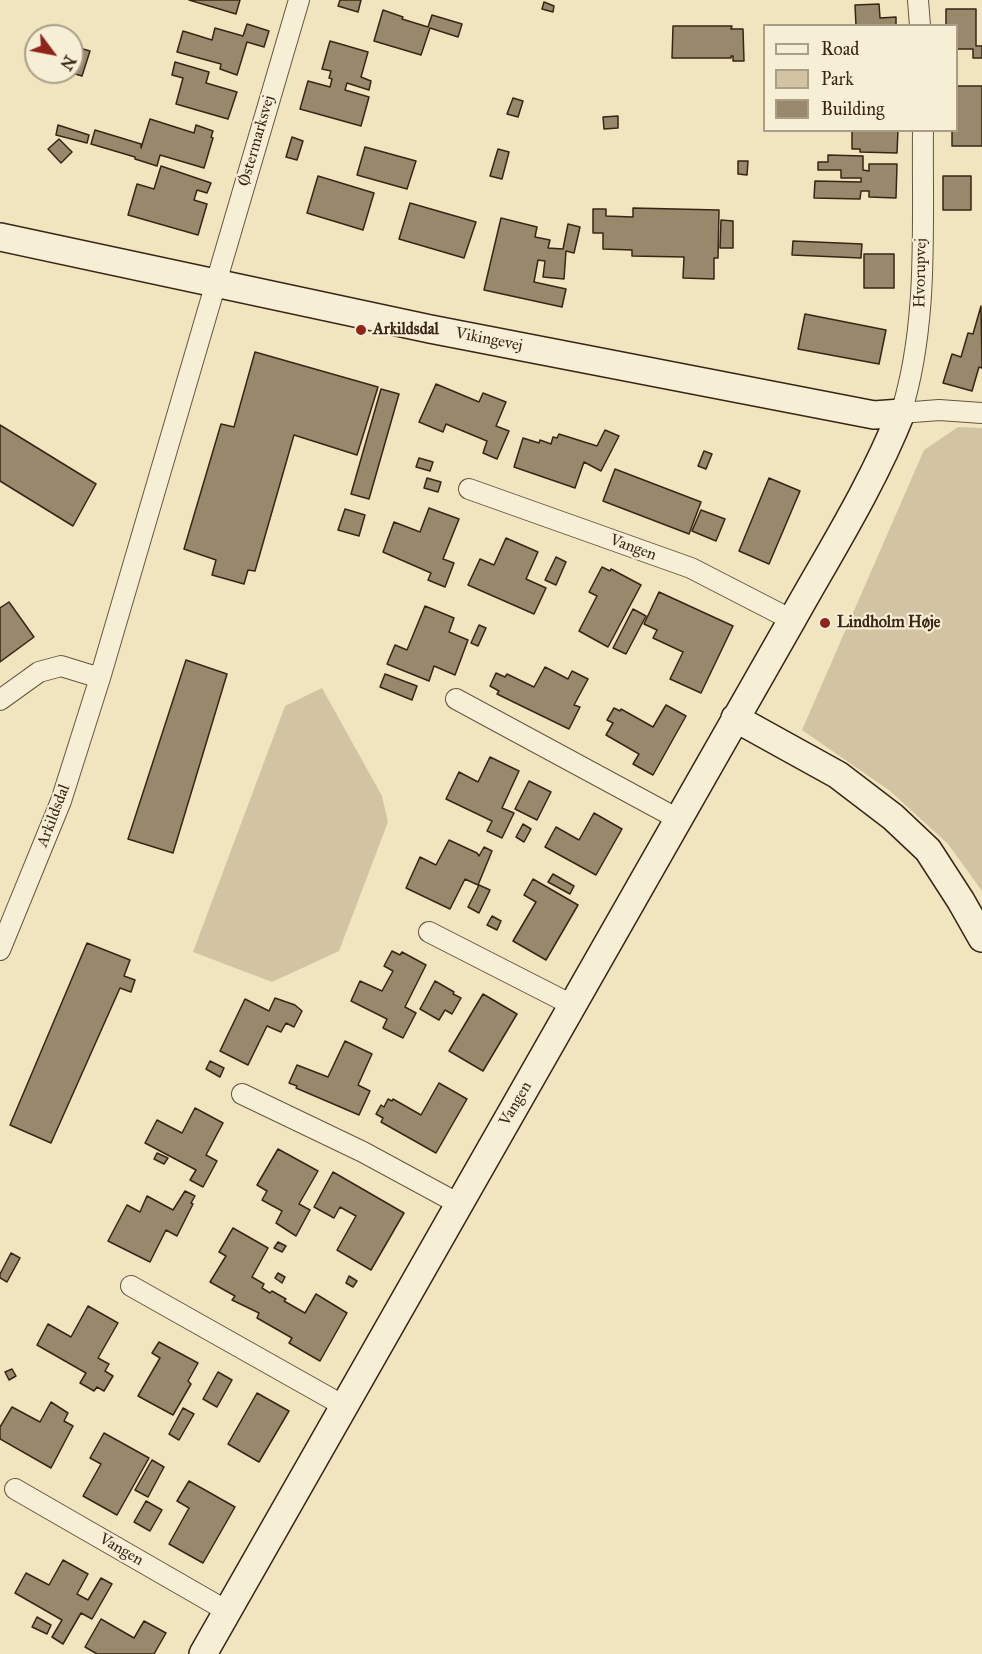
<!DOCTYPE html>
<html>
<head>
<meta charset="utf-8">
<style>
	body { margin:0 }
	#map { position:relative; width:982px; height:1654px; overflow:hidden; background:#f1e5bf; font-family:"IM FELL Great Primer",serif }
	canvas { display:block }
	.legend { position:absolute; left:763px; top:24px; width:195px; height:108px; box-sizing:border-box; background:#f6eed5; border:2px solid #aa9e88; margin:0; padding:8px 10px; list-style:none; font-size:18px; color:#382515 }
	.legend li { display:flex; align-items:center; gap:12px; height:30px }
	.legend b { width:30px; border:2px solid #aa9e88 }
	.north { position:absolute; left:24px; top:24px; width:60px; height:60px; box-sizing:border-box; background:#f6eed5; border:2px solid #aa9e88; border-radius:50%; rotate:122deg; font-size:16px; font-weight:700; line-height:24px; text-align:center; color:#382515 }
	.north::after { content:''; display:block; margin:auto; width:21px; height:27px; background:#8f2418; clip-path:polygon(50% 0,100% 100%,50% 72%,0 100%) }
</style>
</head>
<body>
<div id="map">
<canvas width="982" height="1654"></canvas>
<ul class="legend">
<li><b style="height:8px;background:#f6eed5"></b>Road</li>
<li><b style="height:16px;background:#d2c4a2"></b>Park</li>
<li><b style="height:16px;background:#98896d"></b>Building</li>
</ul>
<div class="north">N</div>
</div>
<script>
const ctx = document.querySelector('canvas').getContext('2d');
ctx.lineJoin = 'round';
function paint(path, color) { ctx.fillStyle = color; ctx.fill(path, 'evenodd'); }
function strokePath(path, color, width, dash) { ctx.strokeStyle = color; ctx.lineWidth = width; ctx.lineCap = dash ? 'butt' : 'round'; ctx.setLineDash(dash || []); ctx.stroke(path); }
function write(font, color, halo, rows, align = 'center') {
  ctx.font = font + ' "IM FELL Great Primer",serif'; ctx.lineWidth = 4.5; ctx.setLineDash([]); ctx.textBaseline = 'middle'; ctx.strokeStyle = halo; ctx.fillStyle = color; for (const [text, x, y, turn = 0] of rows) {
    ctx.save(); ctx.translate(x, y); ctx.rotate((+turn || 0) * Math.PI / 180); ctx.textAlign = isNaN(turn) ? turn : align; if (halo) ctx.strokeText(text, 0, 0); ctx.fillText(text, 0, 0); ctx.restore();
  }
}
paint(new Path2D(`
	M958 427 982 428V891L948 844 890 791 802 730 924 450Z
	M322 688 382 796 388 822 339 951 272 982 193 952 285 706Z`), '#d2c4a2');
const building = new Path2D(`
	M189 0H240L236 14Z
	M340 0H361L358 12 338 6Z
	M544 2 554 6 553 12 542 9Z
	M879 4 880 18 896 17V26H856L855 5Z
	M946 9H976V46H982V58H973V49H956V26H946Z
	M383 10 403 17 402 19 428 27 432 15 462 24 458 37 430 28 421 55 374 41Z
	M247 24 269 31 264 47 247 42 237 75 220 69 221 64 177 52 183 31 212 40 215 28 243 36Z
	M673 26H732L731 29H743L744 61H733V56H731V58H672Z
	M330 41 368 52 361 77 371 81 369 90 347 83 345 90 369 97 361 126 300 109 308 81 330 87 332 79 329 78 331 71 322 69Z
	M76 47 90 51 82 76 72 73Z
	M175 62 209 72 206 83 237 92 228 119 176 104 183 78 172 75Z
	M956 86H982V146H952V130H956Z
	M513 98 523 101 518 117 507 114Z
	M618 116V128L604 129 603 117Z
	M150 119 194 133 196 125 213 131 211 137 213 138 204 168 160 155 157 166 135 159V157L91 144 95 130 141 144V148Z
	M58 125 89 135 87 143 56 135Z
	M852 130H898L897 153 860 152V149H852Z
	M292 137 303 141 297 160 286 157Z
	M59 139 72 152 61 163 48 149Z
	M365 147 416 161 407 189 357 175Z
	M498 149 509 152 502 179 490 176Z
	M828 155 863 156V170L869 171V164H897L896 198 869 197V191H861L860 199 814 198 815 181 861 182V178H841V170H818V162H828Z
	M738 161H748L747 175 738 174Z
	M161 166 211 183 207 193 197 190 194 200 207 204 198 235 128 215 137 184 154 189Z
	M318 176 374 193 363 230 307 213Z
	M943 176H971V210H943Z
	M410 203 476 222 464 258 399 239Z
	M633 208 719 210 718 258H714V279L683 278 684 257 632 256V250L603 249V233H593V209H606V216L633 217Z
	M501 218 537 227 535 237 550 240 548 248 563 249 568 224 580 227 574 253 566 251 564 279 543 277 545 261 538 260 534 282 566 289 562 307 484 290Z
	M721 220 733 221V248H720Z
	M793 241 862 244 861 258 792 255Z
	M864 254H894V288H864Z
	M981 306 982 368 979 367 972 391 943 383 952 354 961 357 968 333 973 334Z
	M805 314 886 330 879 364 798 349Z
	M255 352 378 387 357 455 294 435 255 571 248 570 244 584 212 575 216 560 184 549 221 424 234 427Z
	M436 384 479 402 483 393 506 402 496 426 509 431 497 459 483 453 487 441 446 424 443 432 419 422Z
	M381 389 399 394 369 499 351 494Z
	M0 425 96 484 73 526 0 481Z
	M605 430 619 436 601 471 584 462 575 488 514 467 523 438 539 443 540 440 551 444 553 437 557 438 559 434 597 446Z
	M704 451 712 454 706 469 698 466Z
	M419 458 433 462 430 471 416 467Z
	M615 469 701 502 689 534 603 501Z
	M427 478 441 482 438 492 424 488Z
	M769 478 800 491 769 564 739 551Z
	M429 508 459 519 443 559 454 563 445 587 428 580 431 573 383 552 394 522 420 532Z
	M345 509 365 515 359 536 338 530Z
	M701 510 725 519 716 541 692 531Z
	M506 538 538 552 526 579 546 588 534 614 468 585 480 559 494 565Z
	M556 557 566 562 556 585 545 580Z
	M602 567 610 571 611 569 641 585 608 647 579 631 597 596 589 592Z
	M659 592 733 626 701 693 670 679 683 652 653 638 657 630 644 624Z
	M9 602 34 637 0 662V608Z
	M425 606 454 618 449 632 468 640 455 675 434 666 429 681 387 664 395 645 407 650Z
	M633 609 646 616 626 654 613 648Z
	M479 625 486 628 478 646 471 643Z
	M186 660 227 674 173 853 128 839Z
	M545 667 568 679 572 671 588 679 574 705 580 707 569 729 497 694 499 691 490 686 496 673 505 677 507 674 534 687Z
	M385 674 417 686 412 700 380 687Z
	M666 705 686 716 653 775 633 764 639 754 606 735 613 723 607 720 614 708 620 711 621 709 653 727Z
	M490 757 519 771 502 808 514 813 502 838 487 831 492 821 446 799 459 772 478 782Z
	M529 781 551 792 537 820 515 809Z
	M594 813 622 829 596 875 545 847 556 827 579 840Z
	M523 824 531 829 524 842 516 837Z
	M449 840 477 853 479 856 484 847 492 851 478 885 465 879 450 909 406 888 420 857 436 865Z
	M553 874 574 886 570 894 548 882Z
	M533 879 578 905 546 960 513 941 536 902 524 895Z
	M479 885 490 890 479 913 468 907Z
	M492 916 501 921 497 930 487 925Z
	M87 943 130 960 124 976 135 980 131 992 120 988 51 1143 10 1125Z
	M392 951 400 955 402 952 426 965 405 1007 416 1013 403 1038 383 1028 387 1019 351 1001 360 981 382 991 393 971 384 966Z
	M435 981 454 992 453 994 461 998 452 1014 445 1010 439 1020 420 1009Z
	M483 994 517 1014 483 1071 449 1051Z
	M275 998 295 1005 302 1011 294 1027 286 1023 281 1032 267 1026 248 1065 220 1051 245 999 269 1011Z
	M345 1041 372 1054 358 1085 370 1091 359 1115 296 1088 297 1086 289 1083 297 1065 328 1077Z
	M210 1061 224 1068 220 1077 206 1069Z
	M439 1083 467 1099 436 1153 381 1122 383 1118 376 1114 381 1105 384 1107 388 1099 392 1101 393 1099 421 1115Z
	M195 1108 223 1123 206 1155 217 1161 203 1187 190 1180 196 1170 145 1143 157 1120 182 1133Z
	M278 1149 318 1171 299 1204 310 1210 296 1236 276 1223 282 1211 262 1200 267 1191 257 1185Z
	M157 1153 168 1158 164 1164 154 1159Z
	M333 1172 404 1213 371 1270 337 1250 356 1216 340 1207 334 1218 314 1207Z
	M185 1191 195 1196 191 1203 193 1204 177 1236 166 1230 150 1262 108 1241 127 1205 140 1212 147 1196 173 1210Z
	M233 1228 268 1248 252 1277 264 1284 262 1288 270 1293 272 1291 286 1299 284 1301 305 1313 316 1294 347 1313 320 1361 289 1343 292 1338 257 1318 259 1313 232 1300 235 1296 210 1282 226 1256 219 1252Z
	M278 1242 286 1246 282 1252 274 1248Z
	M11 1253 20 1258 7 1282 0 1278V1274Z
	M278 1273 285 1277 282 1283 275 1278Z
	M349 1276 357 1281 353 1287 346 1283Z
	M88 1306 118 1323 98 1358 109 1364 105 1371 113 1376 104 1391 97 1387 94 1391 80 1383 86 1373 37 1345 48 1324 71 1337Z
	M159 1342 198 1363 188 1381 191 1384 173 1415 138 1396 160 1358 152 1353Z
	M12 1369 16 1376 9 1380 5 1372Z
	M218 1372 232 1380 217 1407 203 1399Z
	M257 1393 289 1411 259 1462 228 1444Z
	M51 1402 68 1413 64 1421 73 1426 51 1468 0 1439V1427L12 1407 40 1422Z
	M183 1408 194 1414 179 1440 169 1434Z
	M104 1433 149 1458 117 1515 83 1496 101 1464 90 1458Z
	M152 1460 164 1467 148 1497 135 1490Z
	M189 1481 235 1507 203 1563 169 1544 189 1508 177 1501Z
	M146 1501 162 1510 150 1531 134 1522Z
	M63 1560 88 1574 77 1594 88 1600 101 1578 112 1584 92 1619 81 1613 63 1644 52 1637 62 1620 15 1593 26 1573 49 1585Z
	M37 1617 51 1625 47 1634 32 1627Z
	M101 1619 134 1638 144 1621 166 1633 154 1654H97L85 1647Z`);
paint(building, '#98896d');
strokePath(building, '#382515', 1.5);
const street = new Path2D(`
	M918 0 920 26
	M923 130C922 225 929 323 901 413L939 410 982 413
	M469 489 691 568 792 620
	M456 699 678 819
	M0 700 39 672 61 666 100 678
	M429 932 572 1005
	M0 950 61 801 100 678 299 0
	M242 1094 363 1152 459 1204
	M131 1286 344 1406
	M15 1489 227 1611`);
const secondary = new Path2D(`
	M0 237 430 329 874 415 901 413C872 486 830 552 792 620L203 1654
	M735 718 838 775 893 817 928 850 961 901 982 938`);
strokePath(street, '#665540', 22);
strokePath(secondary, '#382515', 30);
strokePath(street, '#f6eed5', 20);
strokePath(secondary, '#f6eed5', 27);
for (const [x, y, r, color] of [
	[361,330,6,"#8f2418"],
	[825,623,6,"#8f2418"]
]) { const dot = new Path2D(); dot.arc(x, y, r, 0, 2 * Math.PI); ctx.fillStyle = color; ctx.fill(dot); strokePath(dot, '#f6eed5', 2); }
write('16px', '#382515', '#f6eed5', [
	["Østermarksvej",257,141,-74],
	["Hvorupvej",921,273,-89],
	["Vikingevej",489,340,11],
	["Vangen",633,548,20],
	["Arkildsdal",54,816,-69],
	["Vangen",516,1104,-60],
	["Vangen",121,1550,30]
]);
write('bold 16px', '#382515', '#f6eed5', [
	["Arkildsdal",373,330],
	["Lindholm Høje",837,623]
], 'left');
</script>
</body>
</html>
